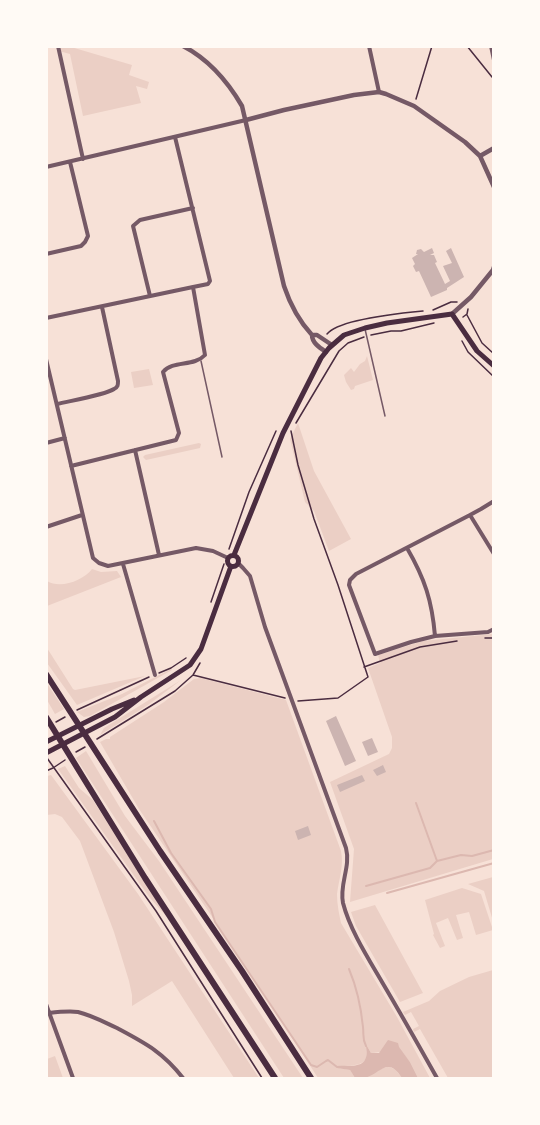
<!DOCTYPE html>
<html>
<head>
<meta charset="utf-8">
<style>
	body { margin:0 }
	#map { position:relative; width:540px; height:1125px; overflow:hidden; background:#f7e1d7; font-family:"Golos Text",sans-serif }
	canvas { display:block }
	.frame { position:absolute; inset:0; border:48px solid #fffaf5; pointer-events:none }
</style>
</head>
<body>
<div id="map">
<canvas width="540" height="1125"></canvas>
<div class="frame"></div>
</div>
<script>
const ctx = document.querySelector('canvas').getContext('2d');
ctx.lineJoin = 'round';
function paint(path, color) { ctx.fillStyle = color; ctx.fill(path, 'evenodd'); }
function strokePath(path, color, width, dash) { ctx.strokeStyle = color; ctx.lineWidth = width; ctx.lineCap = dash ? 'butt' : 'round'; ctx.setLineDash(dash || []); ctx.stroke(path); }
paint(new Path2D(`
	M58 47H71L132 65 129 75 149 82 147 89 136 86 141 103 83 116 70 54 59 51Z
	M367 356 373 380 355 386 354 389 351 390 346 382 344 375 351 368 354 372 360 364 365 361Z
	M149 369 153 385 134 388 131 372Z
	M298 423 314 471 351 539 329 551 314 511 305 502 290 439Z
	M199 443 201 444 200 448 146 460 143 457 145 455Z
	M92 569 101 572 117 571 121 577 47 606V581C60 589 83 581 92 569Z
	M493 634V859L350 902 354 849 330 782 389 754 392 748V737L368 668 380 663 378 655 423 641Z
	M47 648 73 689 75 690 145 676 77 705 47 663Z
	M171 669 172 670 90 716 84 717 77 712 122 694Z
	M201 678 286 700 341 851C344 866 339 879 337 894 337 904 339 914 341 923L397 1017 430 1078H418L410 1062 398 1047C389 1049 380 1053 371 1053L367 1046 366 1060C356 1068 350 1063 339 1068L350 1070 355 1078H318L259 986 139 809 100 742 106 739H110V737L164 702 194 679Z
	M181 680 148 705 100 735 104 728Z
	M46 682 64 709 55 714 47 700Z
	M86 751 125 816 159 861 303 1078H284L76 758Z
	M65 766 79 788 93 800 167 917 150 898 58 769Z
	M51 775 138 894 259 1078H234L172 981 132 1006V995L129 981 114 932 80 841 62 817 55 814 47 815V776Z
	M493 877H494L493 921 484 891 468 884Z
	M462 888 481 894 493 930 476 935 469 912 456 915 463 938 457 940 448 918 436 923 445 946 440 948 433 935 434 934 425 900Z
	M375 905 423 993 400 1002 356 926 351 912Z
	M493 970V1078H448L420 1029 414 1032 413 1029 419 1026 411 1012 405 1015 403 1012 429 1001 440 991 469 977Z
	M55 1056 63 1078H47V1059Z
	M388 1067C395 1068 398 1072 402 1078H364L383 1068Z`), '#ebcfc5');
paint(new Path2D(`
	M388 1040 398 1043 399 1047 410 1062 418 1078H402C388 1056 381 1073 365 1078 363 1079 357 1078 355 1078L350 1070 337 1068V1066C353 1065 370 1070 366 1046H367L371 1053H379Z`), '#dcb8b0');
strokePath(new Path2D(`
	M416 803 437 861
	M154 821 171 853 211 909 215 922 311 1065 317 1067 326 1061 328 1060 337 1067
	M366 886 430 868 437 861 461 855 472 856 494 850
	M387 893 494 863
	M349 969C357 988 361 1007 363 1027 364 1036 362 1038 366 1046`), '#dcb8b0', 2);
paint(new Path2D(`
	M432 248 434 253 430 255H434L437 262 435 263 445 284 450 281 443 266 452 263 446 251 451 248 464 277 447 288V290L431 297 419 271 416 272 413 266 415 264 412 258 418 254H416L417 250 421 249 424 252Z
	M336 716 356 761 345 766 326 721Z
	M372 738 378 752 368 756 362 742Z
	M383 765 386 772 377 776 373 770Z
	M362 775 365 781 340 792 337 785Z
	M308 826 311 835 298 840 295 831Z`), '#ccb4b1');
strokePath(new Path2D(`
	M467 46 492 77H494
	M416 99 432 46
	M433 310 451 302H457
	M467 315 482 343 494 354
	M463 317 467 314 468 309
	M327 334C339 319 402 313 423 311
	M371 335 391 331H401L434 323
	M462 341 468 352 494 377
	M296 423 339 351 348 343 364 337
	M291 431 298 465 314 519 338 585 368 677 338 698 298 701
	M229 549 249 492 276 431
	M211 602 224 564
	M485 638H494
	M364 667 420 647 457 641
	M159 673 171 668 186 658
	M193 675 285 698
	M77 710 149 677
	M56 722 65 717
	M97 739 175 691 193 675 200 663
	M76 752 85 747
	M47 758 156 911 262 1078
	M46 771 53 768 65 760`), '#4a2c40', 1.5);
strokePath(new Path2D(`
	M365 329 385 416
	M201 361 222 457`), '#755966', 1.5);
strokePath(new Path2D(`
	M58 46 83 159
	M369 46 379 92
	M491 46 494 60
	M46 167 246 120
	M46 254 81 246 85 242 88 236 70 162
	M150 296 133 226 140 220 193 208
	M46 318 193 287
	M46 359 93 558 99 563 108 566 196 548 213 551 228 558
	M57 404C69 401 105 395 114 389 118 387 118 385 118 381L102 307
	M46 443 65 438
	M135 450 159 555
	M71 466 176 440 179 433 163 372C173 360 194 367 205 355L193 287 208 284 210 281 175 137
	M470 515 481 509 494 501
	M46 527 82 515
	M407 548C425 579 432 601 435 636
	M494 554 470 515 356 574 350 580 349 585 375 654 411 642 435 636 488 632 494 629
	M238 563 243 568 250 576 265 627 346 848C351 867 339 884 343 903 350 930 368 958 382 982 401 1014 419 1046 437 1078
	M123 564 155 675
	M46 1004 73 1078
	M49 1013C58 1012 69 1011 78 1012 91 1015 104 1022 117 1028 145 1043 163 1052 183 1078`), '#755966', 4);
strokePath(new Path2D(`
	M183 46C208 59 228 82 242 106L284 286C290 304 299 321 312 335 312 343 320 348 326 352
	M246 120 284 110 354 95 379 92 386 94 414 106 465 142 480 156 494 187
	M480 156 494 148
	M452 314 471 297 493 270 494 267
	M312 335H317L332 345`), '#755966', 4.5);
strokePath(new Path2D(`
	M234 555 283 433 321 358 329 348 344 335 365 328 387 323 452 314 477 351 494 366
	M227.5 561a5.5 5.5 0 1 1 11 0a5.5 5.5 0 1 1-11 0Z
	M46 742 112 709 134 700
	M46 753 115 717 141 697 190 665 201 649 231 566`), '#4a2c40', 5);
strokePath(new Path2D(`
	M46 674 160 851 242 971 311 1078
	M46 717 145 878 275 1078`), '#4a2c40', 6);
</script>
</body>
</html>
